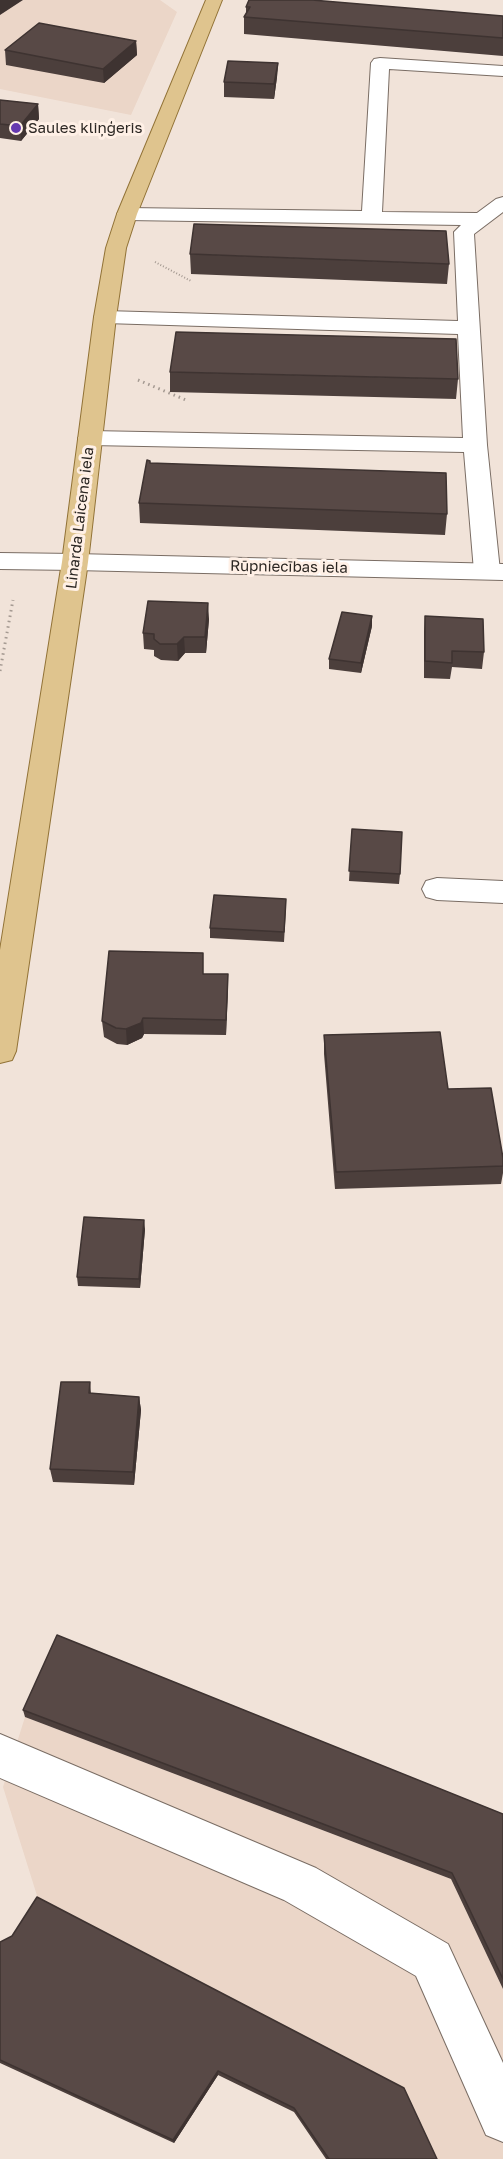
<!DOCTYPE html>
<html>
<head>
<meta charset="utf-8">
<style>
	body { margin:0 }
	canvas { display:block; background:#f1e3d9 }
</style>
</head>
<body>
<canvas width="503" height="2159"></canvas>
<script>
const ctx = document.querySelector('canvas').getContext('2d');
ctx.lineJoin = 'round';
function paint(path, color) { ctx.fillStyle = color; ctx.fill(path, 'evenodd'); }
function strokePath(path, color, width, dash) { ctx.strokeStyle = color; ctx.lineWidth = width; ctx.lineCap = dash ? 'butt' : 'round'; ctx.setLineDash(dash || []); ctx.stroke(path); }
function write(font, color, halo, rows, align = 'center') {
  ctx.font = font + ' "Golos Text",sans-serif'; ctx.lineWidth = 6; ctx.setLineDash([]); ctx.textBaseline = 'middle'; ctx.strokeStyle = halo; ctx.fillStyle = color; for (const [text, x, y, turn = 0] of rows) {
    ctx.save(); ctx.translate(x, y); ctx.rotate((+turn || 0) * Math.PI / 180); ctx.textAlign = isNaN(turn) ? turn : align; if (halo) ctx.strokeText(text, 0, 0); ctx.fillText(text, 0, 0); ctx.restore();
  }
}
paint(new Path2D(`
	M0 0H160L177 12 131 115 0 89Z
	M25 1717 451 1879 503 1989V2159H434L39 1902 3 1787Z`), '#ebd6c8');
const service = new Path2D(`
	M380 58 503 66V76L389 69 382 212 477 213 496 199 503 197V212L474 234 487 445 500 571 496 576 487 579 478 576 474 571 464 452 90 445 82 443 78 438 82 433 90 431 463 438 458 334 105 323 97 322 94 317 97 312 105 311 458 321 454 232 461 225 127 220 120 218 117 214 120 210 127 208 362 211 371 63 374 59Z
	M0 553 75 554 84 557 88 562 84 567 75 570 0 569Z
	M437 878 503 881V903L437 900 426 897 422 889 426 881Z
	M0 1734 316 1868 448 1944 503 2063V2142L486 2135 416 1976 284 1900 0 1778Z`);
const minor = new Path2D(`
	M75 554 503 564V580L75 570 66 567 62 562 66 557Z`);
const primary = new Path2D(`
	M206 0H222L137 214 126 248 116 317 88 562 16 1051 12 1060 0 1063V950L62 562 94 317 106 248 117 214Z`);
strokePath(service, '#7a6d64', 2);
strokePath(minor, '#7a6d64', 2);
strokePath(primary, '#927337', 2);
strokePath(new Path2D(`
	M155 262 191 281`), '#a59a92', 2, [1, 2]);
strokePath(new Path2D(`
	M138 380 186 400
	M0 671 13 600`), '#a59a92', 3, [1.5, 4]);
paint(service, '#fff');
paint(minor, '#fff');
paint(primary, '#dfc48e');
paint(new Path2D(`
	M246 7 503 16V56L244 34V17L246 14Z
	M136 41 137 55 104 83 6 65 5 50Z
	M278 63 277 77 274 99 224 97V82Z
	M0 100 38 104 39 119 21 141 0 138Z
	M190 254 449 264 447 284 191 274Z
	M170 372 458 379 456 399 170 392Z
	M150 463 447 514 445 535 140 523 139 503Z
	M425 616 484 652 482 669 452 667 450 679 424 678V632Z
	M209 619 206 653H185L178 661 161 660 154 656V650L144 649 143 633Z
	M372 626 361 673 329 669V659Z
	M352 829 400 874 399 884 349 881Z
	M286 908 284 942 210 938V928Z
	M203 974H228L226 1035 144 1034 142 1038 127 1045 117 1044 104 1037 102 1021Z
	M324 1035 448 1089 503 1158V1173L501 1184 335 1189 324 1054Z
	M145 1229 140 1288 78 1286 77 1277Z
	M90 1382 91 1393 139 1397 141 1410 134 1485 53 1482 50 1469Z
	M23 1710 503 1814V1989L451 1879 25 1717Z
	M0 1942 437 2159H326L294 2112 218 2075 174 2143 0 2063Z`), '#4c3f3c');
paint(new Path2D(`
	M0 0H23L0 15Z
	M136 41 137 55 104 83 103 69Z
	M278 63 277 77 274 99V84Z
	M38 104 39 119 21 141 20 126Z
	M208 603 209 619 206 653 205 637Z
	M372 616V626L361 673V663Z
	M184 637 185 653 178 661 177 644Z
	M228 974V990L226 1035V1020Z
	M143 1018 144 1034 142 1038 127 1045 126 1029Z
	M144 1220 145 1229 140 1288 139 1279Z
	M139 1397 141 1410 134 1485 133 1472Z
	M218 2071V2075L174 2143 173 2140Z`), '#3e3331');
const building = new Path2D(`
	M249 0H312L503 16V38L244 17 250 7H246Z
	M39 23 136 41 103 69 5 50Z
	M228 61 278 63 274 84 224 82Z
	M0 100 38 104 20 126 0 124Z
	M194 224 446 231 449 264 190 254Z
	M176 332 456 339 458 379 170 372Z
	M147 460 150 461V463L446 473 447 514 139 503Z
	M148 601 208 603 205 637H184L177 644H160L154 639V634L143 633Z
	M342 612 372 616 361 663 329 659Z
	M425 616 483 619 484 652 452 651V663L425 661Z
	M352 829 402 832 400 874 349 871Z
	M214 895 286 899 284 932 210 928Z
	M109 951 203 953V974H228L226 1020 143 1018 141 1023 126 1029 116 1028 102 1021Z
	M440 1032 448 1089 491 1088 503 1158V1166L336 1172 324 1035Z
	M84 1217 144 1220 139 1279 77 1277Z
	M61 1382H90L89 1393 139 1397 133 1472 50 1469Z
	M57 1635 503 1814V1979L452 1873 23 1710Z
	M37 1897 404 2088 437 2159H329L294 2108 218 2071 173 2140 0 2060V1942L12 1936Z`);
paint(building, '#584946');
strokePath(building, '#3e3331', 1.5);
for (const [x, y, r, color] of [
	[16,128,6,"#6539b0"]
]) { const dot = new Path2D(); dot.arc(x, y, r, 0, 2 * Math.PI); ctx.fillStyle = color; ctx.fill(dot); strokePath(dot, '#fff0e6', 2); }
write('15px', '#2b2622', '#fff0e6', [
	["Saules kliņģeris",28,128]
], 'left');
write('15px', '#2b2622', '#fff0e6', [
	["Linarda Laicena iela",80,518,-83],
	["Rūpniecības iela",289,567,1]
]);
</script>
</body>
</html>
